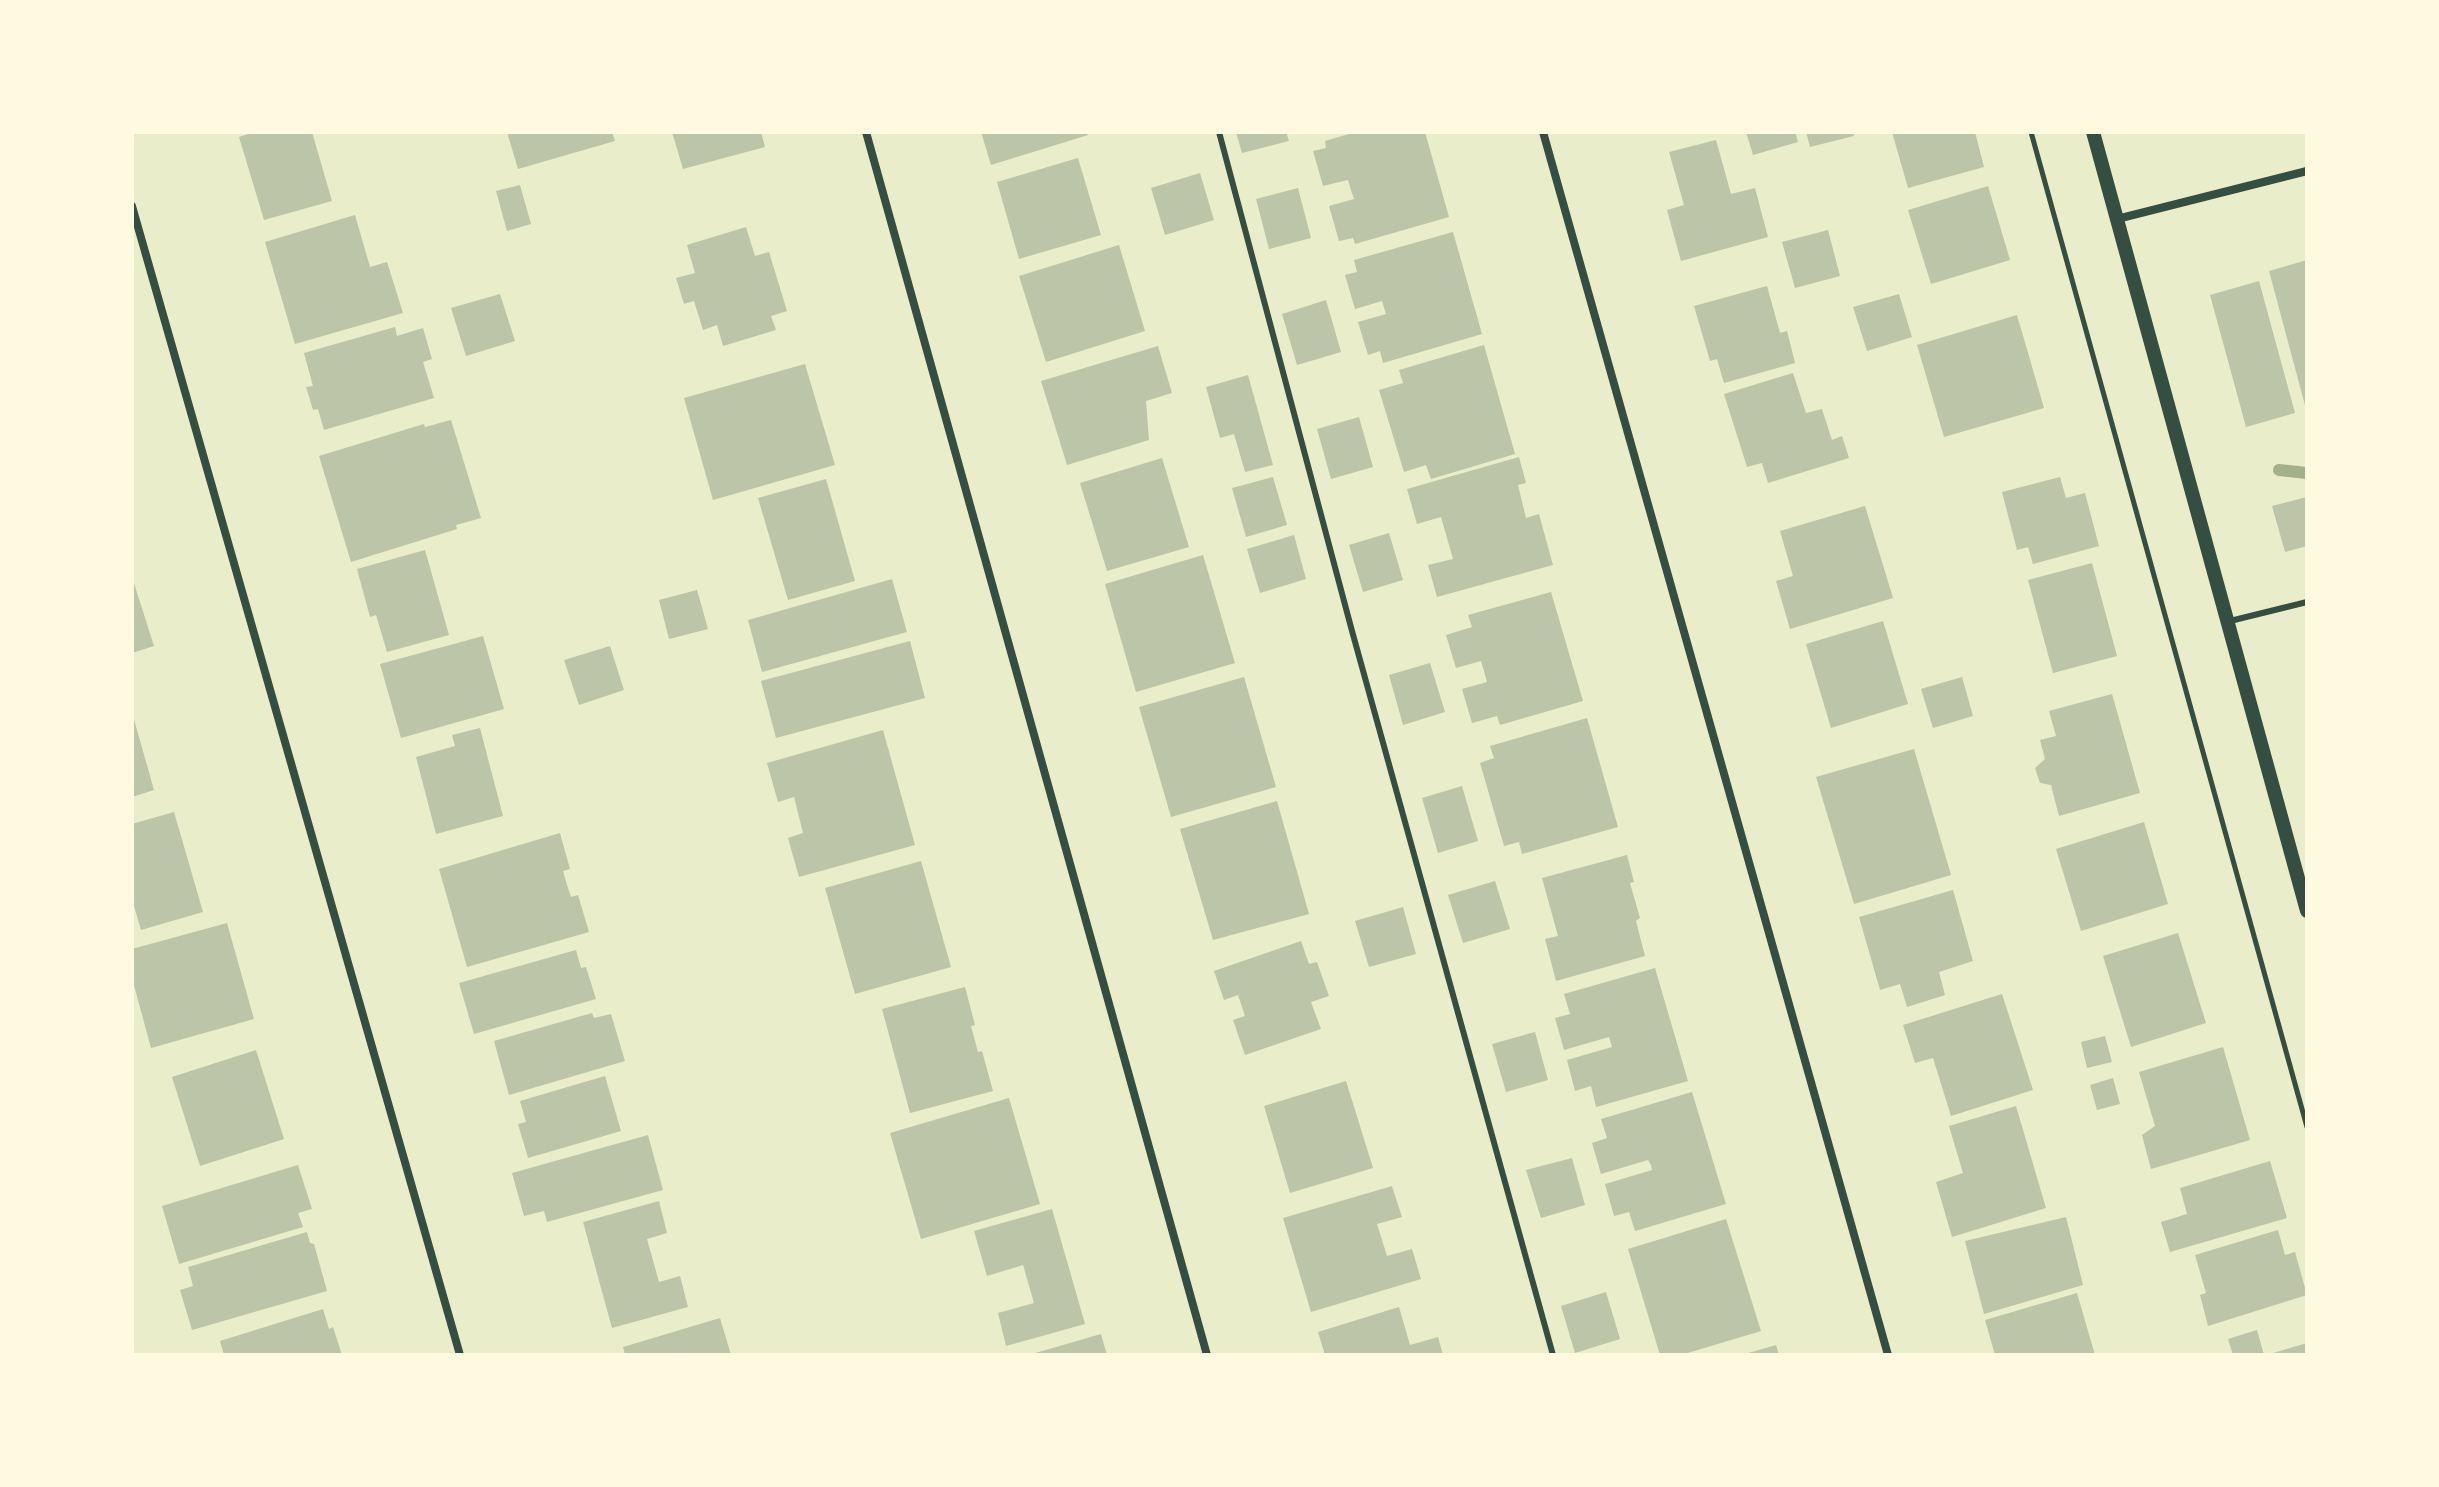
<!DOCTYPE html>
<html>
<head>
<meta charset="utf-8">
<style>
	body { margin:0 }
	#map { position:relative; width:2439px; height:1487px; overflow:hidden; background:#e9edc9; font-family:Inter,sans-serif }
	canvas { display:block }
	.frame { position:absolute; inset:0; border:134px solid #fefae0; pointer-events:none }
</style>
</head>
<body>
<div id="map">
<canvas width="2439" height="1487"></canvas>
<div class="frame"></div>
</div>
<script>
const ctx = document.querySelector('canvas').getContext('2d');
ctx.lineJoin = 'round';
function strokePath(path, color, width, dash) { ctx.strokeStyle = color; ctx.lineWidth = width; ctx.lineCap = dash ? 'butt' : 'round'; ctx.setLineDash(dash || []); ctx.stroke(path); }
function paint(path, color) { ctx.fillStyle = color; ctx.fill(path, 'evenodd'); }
strokePath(new Path2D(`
	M2279 470 2307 473`), '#a3b18a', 12);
paint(new Path2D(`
	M254 132H312L332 201 264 220 239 137Z
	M507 132H612L615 141 518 169Z
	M672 132H761L765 147 683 169Z
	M981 132H1087L1088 135 991 165Z
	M1236 132H1286L1289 141 1242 153Z
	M1356 132H1425L1449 217 1355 244 1353 238 1339 241 1329 206 1354 199 1351 190 1348 180 1323 186 1313 151 1326 148 1325 141Z
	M1746 132H1795L1798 142 1753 155Z
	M1806 132H1853L1854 136 1810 147Z
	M1892 132H1975L1984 167 1908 188Z
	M1716 140 1731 194 1755 188 1768 237 1681 261 1667 210 1684 205 1669 152Z
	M1078 158 1101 235 1019 259 997 182Z
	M1200 173 1214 220 1165 235 1151 188Z
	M520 185 531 224 507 231 496 191Z
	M1988 186 2010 260 1931 284 1908 210Z
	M1298 188 1311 238 1269 249 1256 199Z
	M355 215 370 267 387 262 403 313 295 344 265 242Z
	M746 227 755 256 769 252 787 311 771 316 776 330 723 346 717 325 703 330 694 301 684 304 676 278 695 273 687 245Z
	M1828 230 1840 276 1795 288 1782 242Z
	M1453 232 1482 334 1383 363 1380 351 1368 355 1358 322 1386 314 1382 301 1355 309 1345 275 1357 272 1354 260Z
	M1119 245 1145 331 1046 362 1019 276Z
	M2307 260V409H2306L2269 271Z
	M2259 281 2295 413 2246 427 2210 295Z
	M1767 286 1780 333 1787 331 1795 363 1724 383 1717 359 1710 361 1694 306Z
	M500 294 515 341 466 356 451 308Z
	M1899 294 1912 337 1867 351 1853 307Z
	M1326 300 1341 352 1297 365 1282 314Z
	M2017 315 2044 408 1944 437 1917 345Z
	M395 327 397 336 423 328 432 359 423 362 434 398 324 430 318 409 313 410 306 387 313 386 304 353Z
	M1484 345 1515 454 1431 479 1426 465 1404 472 1379 390 1403 383 1399 370Z
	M1158 346 1172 393 1146 401 1149 440 1067 465 1041 381Z
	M805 364 835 465 713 500 684 398Z
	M1793 373 1806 413 1822 409 1832 440 1842 436 1849 458 1768 483 1762 463 1747 467 1724 394Z
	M1248 375 1273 465 1245 472 1234 434 1220 438 1206 387Z
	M1359 417 1373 467 1331 479 1317 429Z
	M451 420 481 518 456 525 457 529 351 562 319 456 424 424 425 427Z
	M1519 457 1526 483 1518 485 1526 518 1539 514 1553 565 1437 597 1428 565 1453 559 1441 517 1417 524 1407 489Z
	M1162 458 1189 547 1107 571 1080 483Z
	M1273 477 1287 525 1246 537 1232 488Z
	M2060 477 2066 498 2085 493 2099 546 2033 564 2028 547 2017 550 2002 492Z
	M826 479 855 581 788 600 758 498Z
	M2307 497V546L2285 552 2272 506Z
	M1865 506 1893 598 1790 629 1776 581 1793 576 1780 531Z
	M1389 533 1403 580 1363 592 1349 545Z
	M1294 535 1306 579 1260 593 1247 549Z
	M425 550 449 635 387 652 376 615 370 617 357 569Z
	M1203 555 1235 663 1136 692 1105 584Z
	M2092 563 2117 656 2053 673 2028 580Z
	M132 577 154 646 132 653Z
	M892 579 907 632 762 672 748 620Z
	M697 590 708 629 669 639 659 600Z
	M1551 592 1583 701 1500 725 1497 716 1472 723 1462 689 1487 682 1484 671 1481 661 1456 668 1446 635 1472 627 1468 615Z
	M1883 621 1908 704 1831 728 1806 644Z
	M483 636 504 709 401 738 380 664Z
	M910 641 925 698 776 738 761 681Z
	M610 646 624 690 579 705 564 660Z
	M1430 663 1445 712 1403 725 1389 675Z
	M1244 677 1276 787 1171 817 1139 707Z
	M1962 677 1973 716 1933 728 1921 689Z
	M2112 694 2140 793 2059 816 2051 785 2040 783 2035 768 2045 759 2040 740 2056 736 2049 711Z
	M133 716 154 790 132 797V717Z
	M1587 718 1618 827 1522 854 1519 842 1504 846 1480 763 1494 758 1490 746Z
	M480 728 503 816 436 834 416 757 455 746 452 735Z
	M883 730 915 845 799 877 788 838 803 833 794 797 778 802 767 763Z
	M1914 749 1951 875 1854 904 1816 777Z
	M1462 786 1478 841 1438 853 1422 798Z
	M1277 801 1309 914 1213 940 1180 829Z
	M174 812 203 912 141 930 132 899V824Z
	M2144 822 2168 904 2081 931 2056 849Z
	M560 833 570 869 563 871 567 885 571 897 578 895 589 932 467 967 439 869Z
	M1627 855 1634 882 1630 883 1640 918 1636 921 1645 956 1556 981 1545 939 1558 936 1542 878Z
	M921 861 951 967 855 994 825 888Z
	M1495 881 1510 929 1463 943 1448 895Z
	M1953 890 1973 961 1939 972 1945 995 1907 1007 1900 984 1880 990 1859 917Z
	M1403 907 1416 954 1369 967 1355 921Z
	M227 923 254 1019 151 1048 132 978V949Z
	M2178 933 2206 1023 2131 1047 2103 956Z
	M1301 941 1309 964 1317 962 1329 996 1311 1002 1321 1029 1245 1055 1233 1020 1245 1016 1238 995 1224 1000 1214 971Z
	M576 950 581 968 586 967 596 999 474 1034 459 983Z
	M1655 968 1688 1081 1596 1107 1591 1086 1575 1091 1567 1060 1612 1047 1609 1037 1564 1050 1555 1018 1570 1014 1564 994Z
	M965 987 975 1025 971 1026 978 1052 982 1051 993 1091 910 1113 882 1009Z
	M2002 994 2033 1090 1951 1116 1933 1058 1915 1063 1903 1025Z
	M592 1013 594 1018 611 1014 625 1061 509 1095 494 1041Z
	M1535 1032 1548 1080 1506 1092 1492 1044Z
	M2105 1036 2112 1062 2087 1068 2081 1042Z
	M2223 1047 2250 1140 2151 1169 2142 1135 2155 1126 2139 1072Z
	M256 1050 284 1139 200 1166 172 1077Z
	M605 1076 621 1131 528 1158 518 1124 526 1122 520 1101Z
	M2113 1078 2120 1104 2097 1110 2090 1085Z
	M1346 1081 1373 1168 1290 1193 1264 1106Z
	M1692 1092 1726 1204 1635 1231 1629 1212 1614 1216 1605 1184 1652 1170 1651 1165 1648 1160 1601 1174 1592 1143 1607 1138 1601 1119Z
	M1009 1098 1040 1204 921 1239 890 1133Z
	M2016 1106 2046 1208 1952 1237 1936 1182 1963 1173 1949 1126Z
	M648 1135 663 1190 547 1222 544 1211 524 1216 512 1173Z
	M1572 1158 1585 1205 1541 1218 1526 1170Z
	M2270 1161 2287 1218 2170 1252 2161 1222 2187 1214 2180 1188Z
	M298 1165 312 1209 298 1213 303 1227 179 1264 162 1206Z
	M1392 1186 1402 1217 1377 1224 1387 1256 1412 1249 1421 1279 1311 1312 1283 1218Z
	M659 1201 667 1233 647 1239 659 1282 680 1276 688 1307 612 1328 583 1222Z
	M1052 1209 1085 1324 1006 1346 998 1313 1034 1303 1023 1265 987 1276 974 1231Z
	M2066 1217 2083 1285 1984 1314 1965 1241Z
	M1726 1219 1761 1331 1681 1355H1660L1628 1249Z
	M2278 1230 2285 1255 2295 1252 2307 1295 2208 1326 2200 1295 2206 1293 2195 1255Z
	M307 1232 310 1243 314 1244 327 1291 192 1330 180 1290 193 1286 188 1267Z
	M1606 1292 1620 1339 1575 1353 1561 1306Z
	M2077 1293 2095 1355H1995L1985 1320Z
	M1399 1307 1410 1345 1438 1337 1443 1355H1325L1318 1332Z
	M323 1309 329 1329 333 1327 342 1355H224L220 1341Z
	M720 1318 731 1355H625L623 1347Z
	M2257 1330 2264 1355H2233L2228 1339Z
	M1101 1334 1107 1355H1032V1354Z
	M2307 1343V1355H2271L2270 1354Z
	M1776 1345 1779 1355H1745V1354Z`), '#bcc5a7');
strokePath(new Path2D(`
	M2031 132 2307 1127`), '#344e41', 5);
strokePath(new Path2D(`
	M1219 132 1352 631 1553 1355
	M2230 621 2307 602`), '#344e41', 6);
strokePath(new Path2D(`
	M866 132 1207 1355
	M1543 132 1888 1355
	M132 206 460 1355
	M2117 219 2307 171`), '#344e41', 8);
strokePath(new Path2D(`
	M2093 132 2307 911`), '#344e41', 14);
</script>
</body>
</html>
